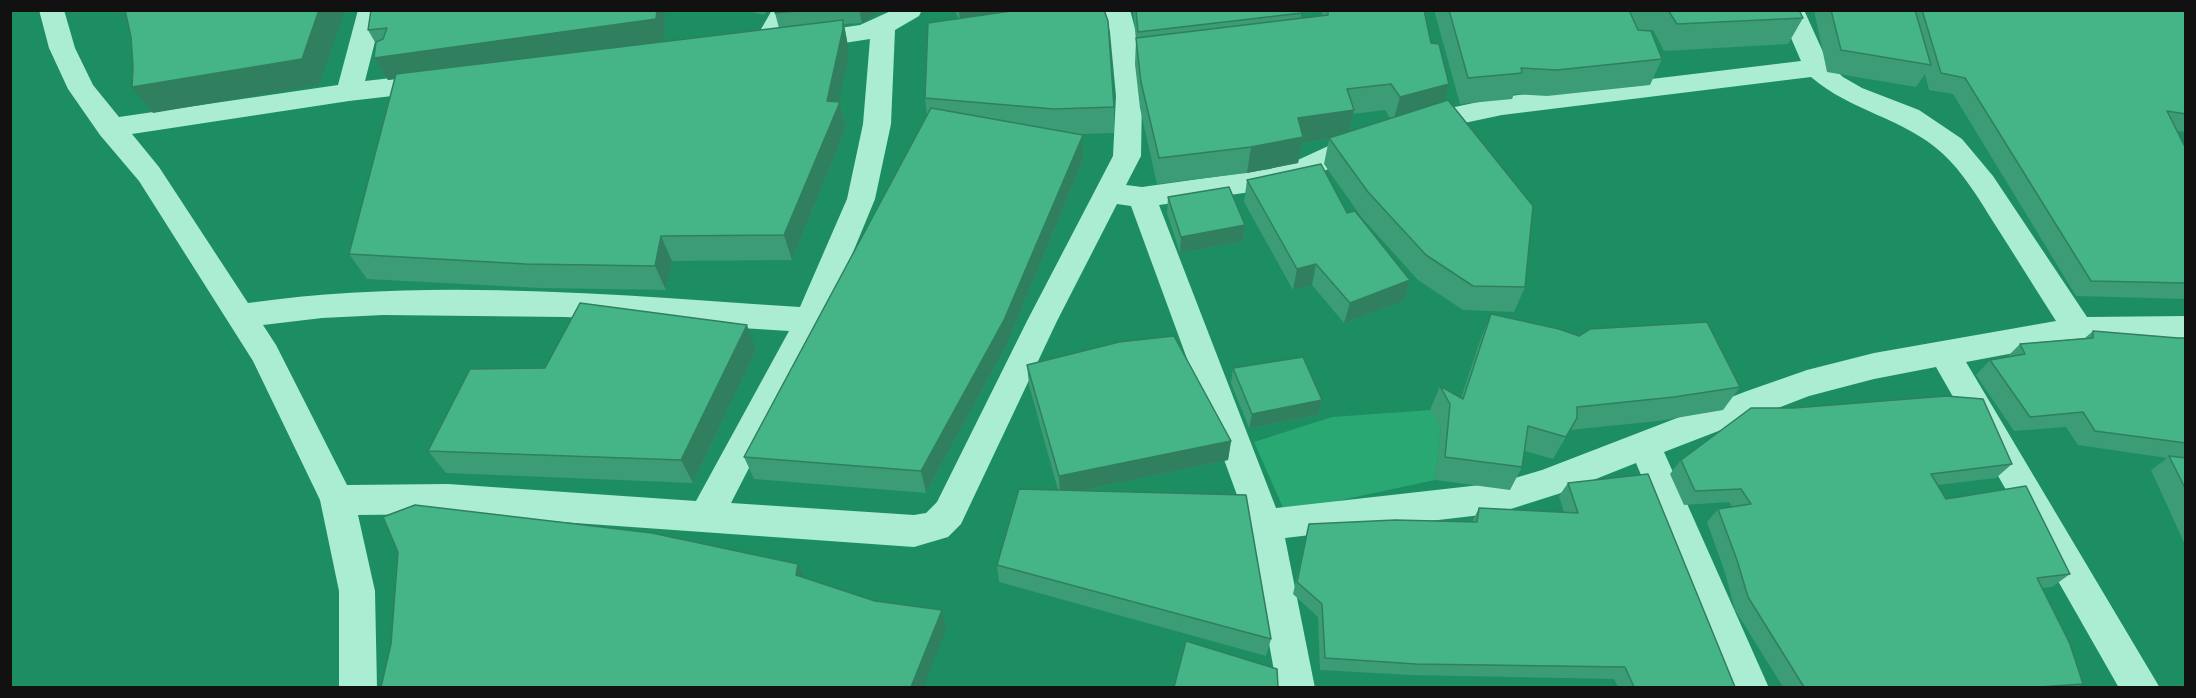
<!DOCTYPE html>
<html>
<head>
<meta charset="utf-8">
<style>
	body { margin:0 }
	#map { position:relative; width:2196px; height:698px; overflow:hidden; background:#1d8e61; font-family:"Source Sans 3",sans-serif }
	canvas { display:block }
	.frame { position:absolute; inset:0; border:12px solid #111; pointer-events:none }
</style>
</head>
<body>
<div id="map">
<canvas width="2196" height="698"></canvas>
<div class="frame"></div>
</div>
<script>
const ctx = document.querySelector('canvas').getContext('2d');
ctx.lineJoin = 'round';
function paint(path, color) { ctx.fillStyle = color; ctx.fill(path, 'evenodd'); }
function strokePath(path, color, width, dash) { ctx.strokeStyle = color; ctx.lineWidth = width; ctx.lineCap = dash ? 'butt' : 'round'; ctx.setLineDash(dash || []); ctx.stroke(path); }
paint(new Path2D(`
	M1431 410 1441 427 1435 480 1285 512 1254 442 1332 417Z`), '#29a874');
paint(new Path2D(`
	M39 10H64L75 48 93 85 119 117 338 85 358 10H383L365 81 436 73 445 76 449 82 445 88 436 91 349 101 132 134 159 167 248 303C431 277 617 295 800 307L847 199 863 124 870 39 805 49 796 47 792 41 796 35 805 33 860 25 893 10H922L919 16 895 30 891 124 875 199 825 320 731 503 914 515 926 513 937 502 1027 321 1113 156 1116 96 1110 32 1105 10H1130L1136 32 1142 96 1141 156 1126 185 1142 187 1270 169 1300 159 1363 130 1373 133 1377 140 1373 147 1320 173 1272 189 1159 205 1276 508 1498 483 1542 470 1747 391 1807 370 1874 353 2056 321C2035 288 2015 256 1994 223 1979 199 1963 172 1942 153 1904 118 1850 111 1811 77L1502 115 1417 133 1407 131 1403 124 1407 117 1417 115 1502 97 1801 61 1779 10H1804L1828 63 1843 77 1862 88 1919 110 1962 139 1993 176 2087 317 2186 316V340L2078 341 1966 362 2160 688H2119L1936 367 1874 379 1809 396 1664 452 1769 688H1731L1636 463 1558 494 1498 513 1285 538 1315 688H1277L1248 525 1131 206 1117 204 1057 321 961 524 948 537 914 547 448 514 358 515 375 591 377 688H339V591L320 500 253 361 139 181 100 135 68 89 49 48ZM383 315 566 317 789 331 696 501 448 484 347 485 276 345 263 325 322 318Z
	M772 10H797L774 51 765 53 756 51 752 45Z`), '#abedd2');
paint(new Path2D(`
	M371 10 665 16 664 42 779 28 775 13 777 10H883L862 23 844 24 848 46 849 55 838 102H840L846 128 792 260 672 261 666 290 540 288 367 279 349 254 395 79 388 80 374 58 376 44 368 30Z
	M744 10H767L764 15Z
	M955 10H1104L1114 107V133L1079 134 1083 135V160L1007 344 926 493 754 479 744 457 927 116 925 98 958 19Z
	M1133 10H1301V18L1322 16V10H1424L1444 101 1525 287 1514 312 1463 310 1418 280 1362 218 1324 164 1329 139 1302 143 1298 163 1247 173 1157 184 1140 108 1135 64 1136 40ZM1385 110 1390 118 1349 132 1353 114Z
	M1434 10H1799L1803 18 1788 44 1664 51 1653 30H1638L1662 59 1650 85 1547 96 1514 94 1512 99 1460 104Z
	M1814 10H2186V132L2177 131 2186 149V299L2076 296 1953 94 1929 90 1925 74 1916 87 1827 72Z
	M1247 180 1347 213 1410 280 1404 301 1344 323 1312 285 1293 290 1244 202Z
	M1168 197 1245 225 1243 241 1180 253 1167 213Z
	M1491 314 1579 336 1740 387 1723 410 1658 421 1570 430 1553 459 1525 451 1522 467 1510 490 1435 480 1441 427 1430 410 1440 386 1461 398 1481 338Z
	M2093 331 2178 338H2186V547L2151 470 2167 458 2078 445 2066 427 2014 431 1976 375 1990 360 2007 357 2020 344 2085 338Z
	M756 350 693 483 446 473 428 451 545 368Z
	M1027 365 1231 441 1228 460 1079 491 1271 639 1266 656 999 582 997 565 1058 490 1029 385Z
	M1233 368 1322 400 1318 415 1249 428 1231 383Z
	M1681 460 2012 464 1996 478 1938 485 1946 499 2070 574 2052 587 2042 588 2083 684 2077 687H1783L1735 610 1725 573 1707 522 1718 509 1732 507 1729 502 1684 505 1670 474Z
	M1568 483 1735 687H1618L1614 679 1410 675 1320 670 1318 617 1293 594 1309 524 1472 522 1479 508 1564 512 1559 496Z`), '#3b9c75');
paint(new Path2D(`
	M319 10H345L319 85 153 113 132 87Z
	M657 10H663L665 16 664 42 388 80 374 58Z
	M859 10H883L862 23Z
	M970 10H1100L962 34 959 12Z
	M843 20 848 46 849 55 837 109 840 102 846 128 792 260 784 235Z
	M1449 84 1441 110 1393 122 1400 97Z
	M1354 110 1348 136 1302 143 1298 163 1247 173 1251 147 1298 118Z
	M1083 135V160L1007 344 926 493 921 471Z
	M1245 225 1243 241 1180 253 1181 237Z
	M661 236 672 261 666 290 655 266Z
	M1316 264 1312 285 1293 290 1297 269Z
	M1410 280 1404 301 1344 323 1350 303Z
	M747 325 756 350 693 483 681 460Z
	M1322 400 1318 415 1249 428 1252 414Z
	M1231 441 1228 460 1060 495 1059 476Z
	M798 564 807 585 796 575Z
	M942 610 946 629 924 687H911Z`), '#307f5f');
const building = new Path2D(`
	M125 10H319L302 59 132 87 133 66 131 37Z
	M371 10H657L656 19 374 58 376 42 383 39 387 28 368 30Z
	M777 10H808L775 13Z
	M1018 10H1104L1108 21 1114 107 1054 109 925 98 928 23Z
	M1136 10H1301L1302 13 1138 32Z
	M1328 10H1424L1431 43 1439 44 1449 84 1400 97 1391 84 1347 89 1354 110 1298 118 1303 137 1251 147 1159 158 1141 82 1136 38 1328 15Z
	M1449 10H1629L1638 30 1651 31 1662 59 1557 70 1521 68 1522 73 1468 78Z
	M1668 10H1799L1803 18 1677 24Z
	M1831 10H1915L1931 65 1841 50Z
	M1922 10H2186V114L2167 111 2186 149V283L2091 281 1965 78 1941 73Z
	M843 20V29L827 101 840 102 784 235 661 236 655 266 526 264 349 254 396 74Z
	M1448 100 1533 206 1525 287 1473 286 1426 255 1368 192 1329 138Z
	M931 108 1083 135 1004 320 921 471 744 457Z
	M1321 164 1347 213 1355 211 1410 280 1350 303 1316 264 1297 269 1247 180Z
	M1229 187 1245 225 1181 237 1168 197Z
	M580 303 747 325 681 460 428 451 470 369 545 368Z
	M1491 314 1559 329 1579 336 1590 329 1707 322 1740 387 1674 397 1577 407V418L1566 437 1528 426 1522 467 1445 457 1450 404 1440 386 1463 399Z
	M2093 331 2178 338H2186V443L2095 431 2083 412 2030 417 1990 360 2025 354 2020 344 2093 338Z
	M1174 336 1231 441 1059 476 1027 365 1119 342Z
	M1303 357 1322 400 1252 414 1233 368Z
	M1946 396 1983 399 2012 464 1931 474 1946 499 2026 486 2070 574 2037 578 2070 644 2083 684 2040 687H1804L1748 597 1737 560 1718 509 1751 504 1741 489 1695 491 1681 460 1751 408H1794Z
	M2169 456 2186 458V490Z
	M1648 474 1735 687H1634L1625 667 1416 664 1325 658 1322 604 1297 582 1309 524 1395 520 1477 522 1479 508 1578 513 1568 483Z
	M1019 489 1246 495 1271 639 997 565Z
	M415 505 652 533 798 564 796 575 875 601 942 610 911 687H381L391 644 398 552 383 517Z
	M1186 641 1277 669 1278 687H1174Z`);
paint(building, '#45b588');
strokePath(building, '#307f5f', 1.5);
</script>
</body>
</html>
